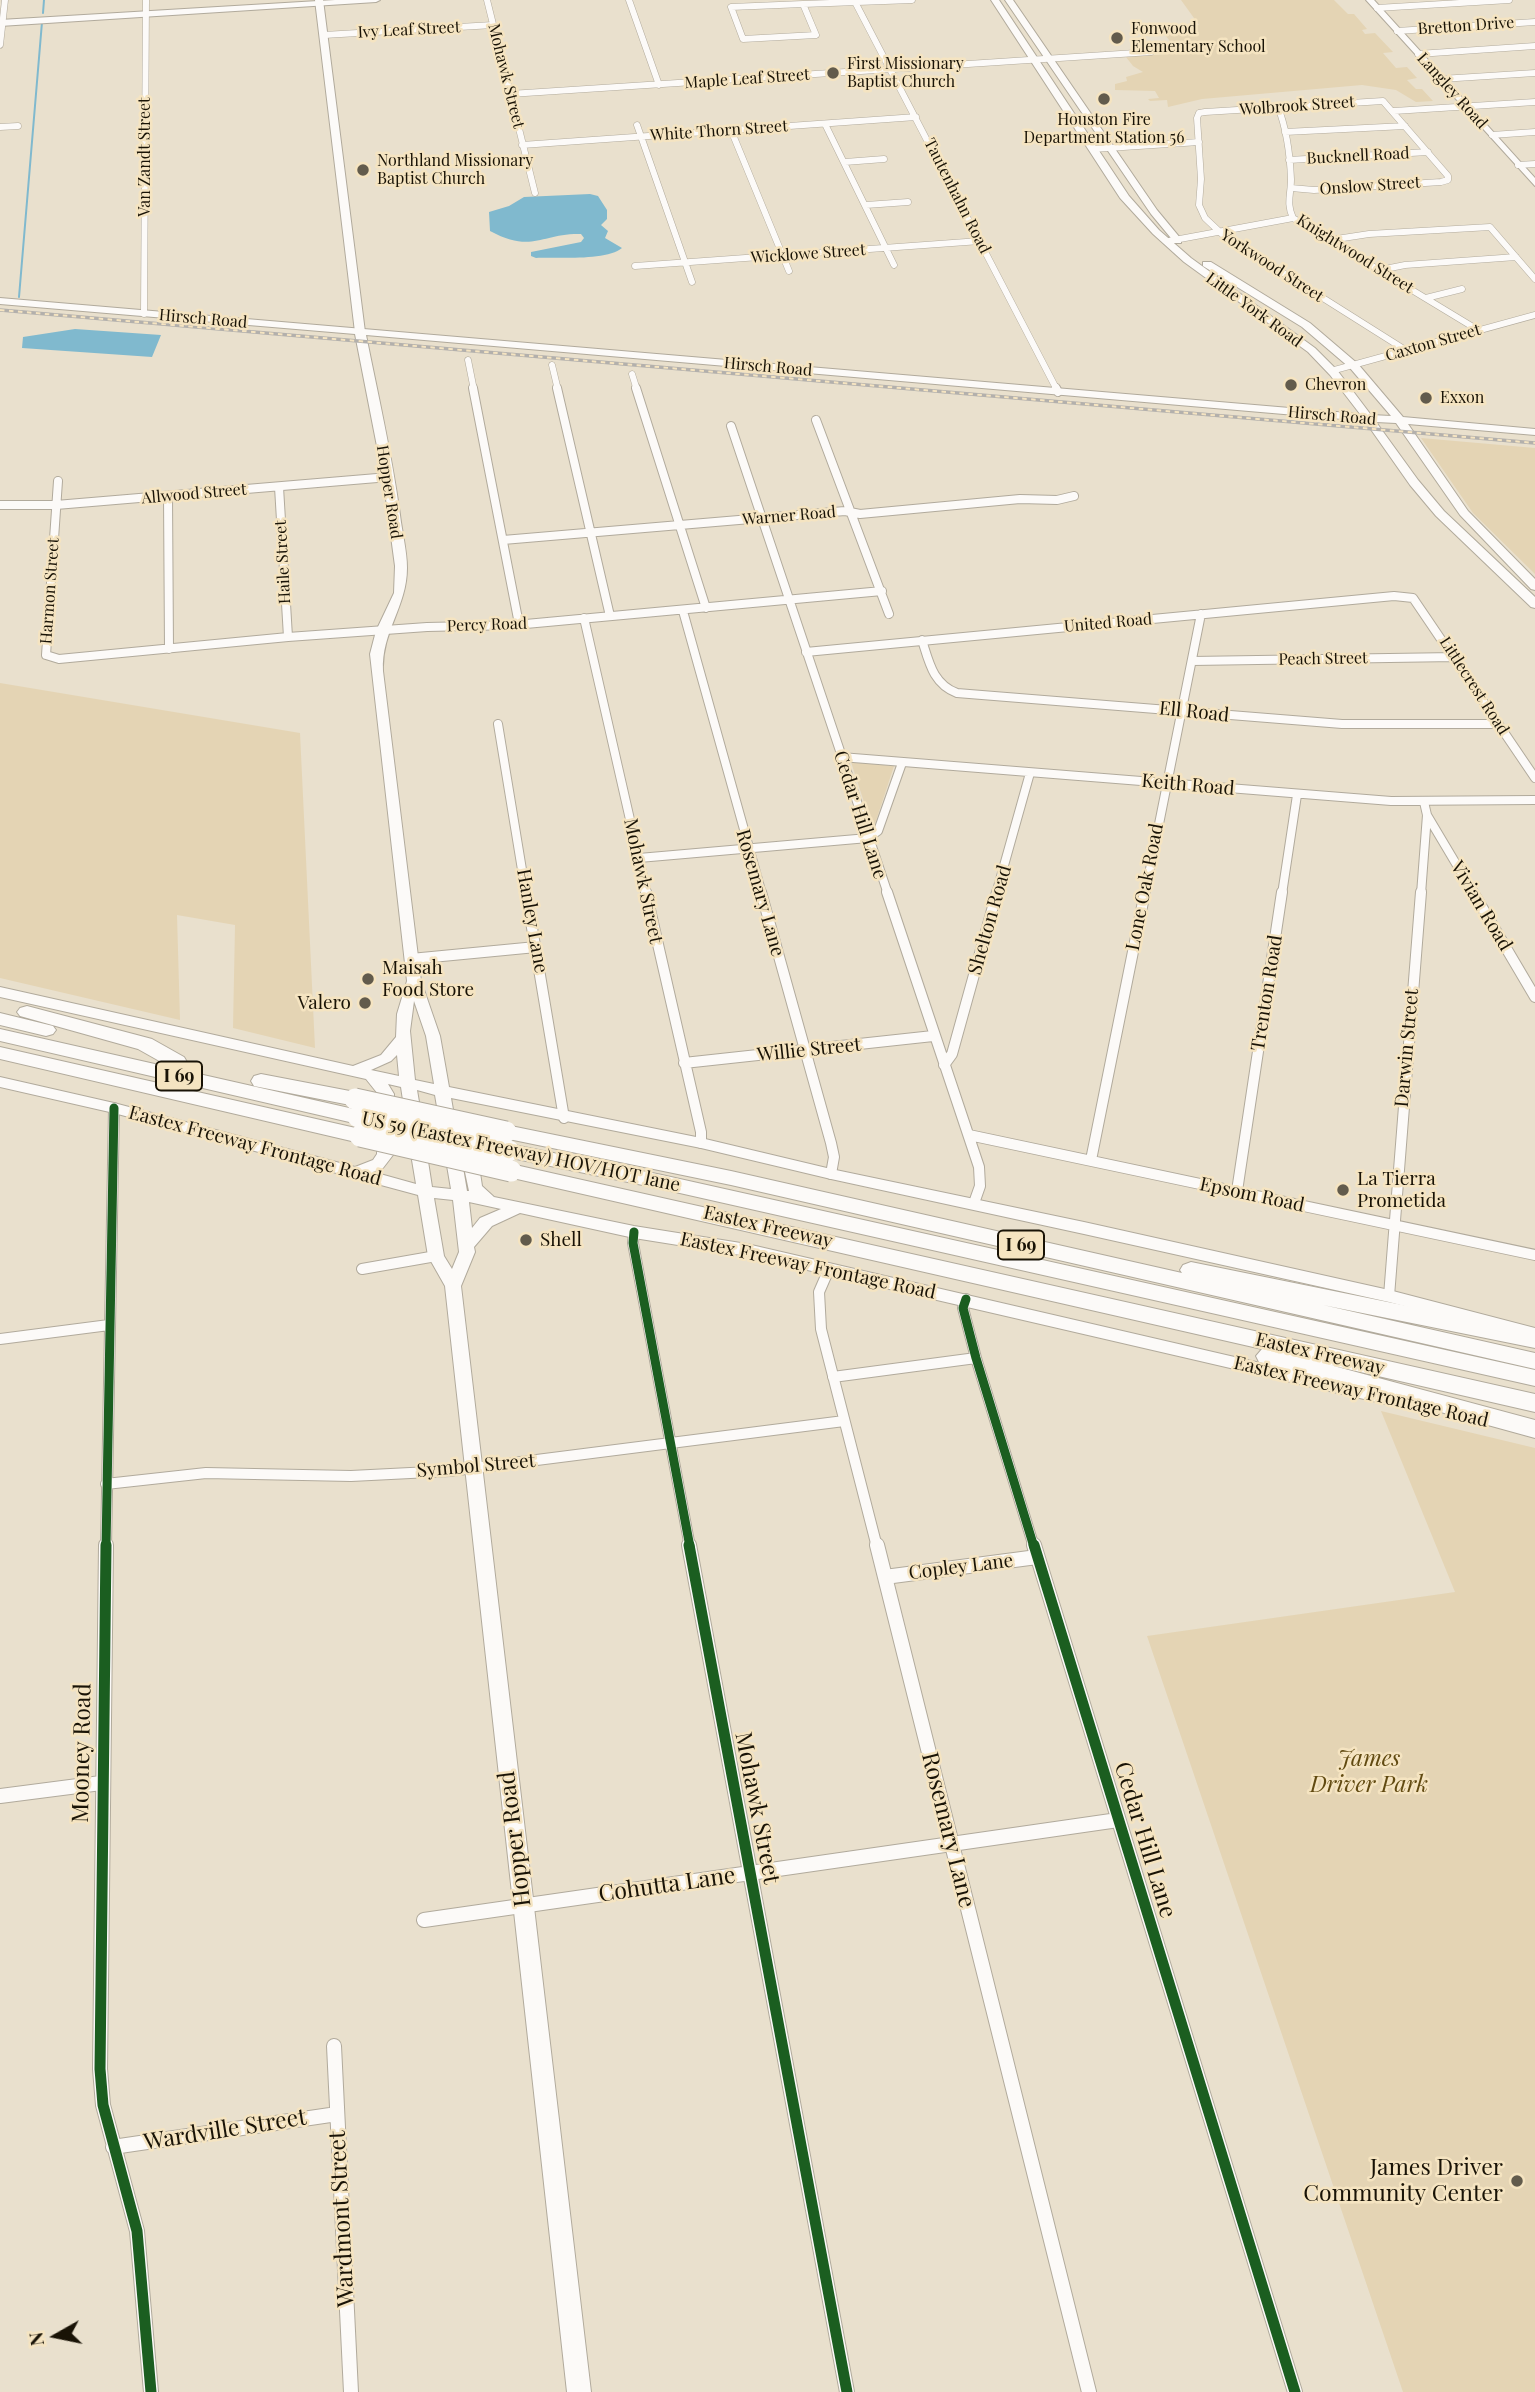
<!DOCTYPE html>
<html>
<head>
<meta charset="utf-8">
<style>
	body { margin:0 }
	#map { position:relative; width:1535px; height:2392px; overflow:hidden; background:#e9e0cd; font-family:"Playfair Display",serif }
	canvas { display:block }
	.north { position:absolute; left:21px; top:2301px; width:70px; height:70px; -webkit-text-stroke:5px #f5e4c1; paint-order:stroke; rotate:261deg; font-size:19px; font-weight:700; line-height:28px; text-align:center; color:#191306 }
	.north::after { content:''; display:block; margin:auto; width:24px; height:32px; background:#191306; clip-path:polygon(50% 0,100% 100%,50% 72%,0 100%) }
</style>
</head>
<body>
<div id="map">
<canvas width="1535" height="2392"></canvas>
<div class="north">N</div>
</div>
<script>
const ctx = document.querySelector('canvas').getContext('2d');
ctx.lineJoin = 'round';
function paint(path, color) { ctx.fillStyle = color; ctx.fill(path, 'evenodd'); }
function strokePath(path, color, width, dash) { ctx.strokeStyle = color; ctx.lineWidth = width; ctx.lineCap = dash ? 'butt' : 'round'; ctx.setLineDash(dash || []); ctx.stroke(path); }
function write(font, color, halo, rows, align = 'center') {
  ctx.font = font + ' "Playfair Display",serif'; ctx.lineWidth = 5; ctx.setLineDash([]); ctx.textBaseline = 'middle'; ctx.strokeStyle = halo; ctx.fillStyle = color; for (const [text, x, y, turn = 0] of rows) {
    ctx.save(); ctx.translate(x, y); ctx.rotate((+turn || 0) * Math.PI / 180); ctx.textAlign = isNaN(turn) ? turn : align; if (halo) ctx.strokeText(text, 0, 0); ctx.fillText(text, 0, 0); ctx.restore();
  }
}
paint(new Path2D(`
	M1181 0H1334L1348 14H1354L1367 29 1362 30 1365 34 1375 33 1393 52 1383 53 1396 68 1407 67 1417 78 1407 80 1416 89H1422L1433 101 1416 102 1396 90 1362 85 1202 99 1168 107 1167 100 1150 101 1148 99 1159 98 1155 91 1115 90V84L1127 81 1126 77 1143 72 1133 66 1126 57 1179 53 1159 27 1199 25Z
	M1421 438 1535 448V574L1473 513Z
	M0 683 300 733 315 1048 233 1028 235 925 177 915 180 1020 0 978Z
	M851 762 894 766 873 830Z
	M1381 1411 1535 1448V2392H1403L1147 1636 1455 1592Z`), '#e4d4b4');
paint(new Path2D(`
	M590 194 598 196 607 210V219L601 225 608 231 605 238 622 248C607 261 558 257 536 258L531 256V252L581 242 584 238 581 234C541 233 533 254 490 231L489 212 509 206 524 197Z
	M75 329 161 335 152 357 22 348 23 337Z`), '#80b9ce');
strokePath(new Path2D(`
	M43 13 44 0
	M19 297 42 22`), '#80b9ce', 2);
const minorFar3 = new Path2D(`
	M487 0 535 193
	M629 0 659 85
	M854 0 1057 390
	M803 4 816 35 743 39 731 7Z
	M803 4 912 0
	M1377 8 1509 0
	M1397 31 1535 22
	M324 35 493 25
	M0 45 5 0
	M1418 54 1535 46
	M1441 79 1535 73
	M510 94 1151 52
	M1278 107C1287 130 1290 155 1291 179 1291 194 1286 204 1293 218L1478 330
	M1394 111 1535 102
	M825 124 894 265
	M637 125 692 282
	M0 127 18 126
	M731 130 789 271
	M1285 132 1405 126
	M1492 135 1535 132
	M522 145 916 117
	M1093 149 1199 142
	M1289 160 1428 152
	M845 162 884 159
	M1518 165 1535 164
	M1291 188 1314 190 1441 182 1448 180V176L1383 101 1205 112 1199 113 1197 118 1201 179 1199 205 1205 218 1223 235 1407 351
	M866 205 908 202
	M1330 240 1369 234 1490 227 1535 279
	M1169 241 1293 218
	M635 266 980 241
	M1380 270 1405 265 1516 257
	M1426 298 1462 289
	M144 314 146 0
	M468 360 474 390
	M552 365 558 390
	M1331 371 1535 315
	M632 374 637 390`);
const minorFar2 = new Path2D(`
	M473 388 519 624
	M557 388 610 616
	M636 388 706 608
	M1056 388 1058 392
	M816 420 889 614
	M731 426 888 894
	M58 481 46 655 59 659 288 637 427 627 515 625 882 591
	M279 487 288 637
	M168 496 169 649
	M0 505H56L389 477
	M503 540 845 511 860 514 1020 499 1057 500 1074 496
	M683 611 762 894
	M584 618 647 894
	M922 640C929 662 933 684 957 693L1342 724H1499
	M806 652 1394 596 1413 598 1535 778
	M1192 661 1455 657
	M498 724 526 894
	M841 757 1391 801 1535 800
	M1427 815 1474 894
	M868 838 878 831 902 763
	M639 858 868 838
	M996 894 1030 773
	M1145 894 1201 614
	M1282 894 1297 795
	M1421 894 1427 815 1424 802`);
const minorFar1 = new Path2D(`
	M526 892 564 1118
	M646 892 701 1132V1143
	M761 892 831 1143 834 1157 831 1174
	M887 892 979 1167 980 1186 974 1203
	M1473 892 1535 997
	M411 959 536 947
	M684 1063 933 1036
	M944 1065 952 1054 997 892
	M969 1135 1535 1255
	M1091 1160 1145 892
	M1237 1191 1282 892
	M634 1232 633 1243 690 1547
	M362 1269 436 1256
	M829 1269 819 1292 821 1329 877 1547
	M1389 1296 1421 892
	M966 1299 963 1308 976 1358 1034 1547
	M0 1339 109 1325
	M833 1377 976 1358
	M106 1484 206 1473 351 1476 450 1471 844 1421
	M106 1547 114 1108`);
const minor = new Path2D(`
	M106 1545 100 2069 103 2105 137 2231 151 2392
	M689 1545 847 2392
	M877 1545 1089 2392
	M1034 1545 1295 2392
	M885 1577 1037 1557
	M0 1796 101 1783
	M424 1920 1118 1820
	M334 2046 351 2392
	M113 2147 337 2114`);
const tertiary = new Path2D(`
	M315 0H323L365 332 360 335 355 332Z
	M1366 0H1374L1535 178V186Z`);
const secondary = new Path2D(`
	M335 0H380L376 2 0 26V20Z
	M991 0H999L1129 196 1159 230 1191 258 1315 348 1337 370 1371 415 1391 416 1350 368 1302 327 1203 266V262H1211L1310 323 1358 364 1403 417 1535 429V435L1408 424 1468 511 1535 579V590L1531 589 1460 515 1396 423 1376 422 1418 480 1444 511 1535 597V608L1531 607 1436 516 1410 485 1365 421 366 335C378 395 392 455 400 515 402 532 407 551 407 568 407 607 381 632 383 671L421 981 440 1036 449 1087 701 1138 831 1169 1084 1222 1389 1290 1535 1328V1340L1389 1302 1084 1234 831 1179 701 1148 451 1098 467 1191H469L461 1153 469 1148 477 1153 482 1186 494 1197 634 1226 747 1244 1433 1403 1439 1404 1442 1409 1439 1414 1433 1415 747 1256 634 1238 520 1213 492 1226 474 1247 475 1252 461 1286 591 2392H567L445 1286 428 1256 418 1195 114 1113 0 1087V1077L114 1103 355 1167 373 1160 377 1154 378 1094 366 1079 0 997V987L353 1066 381 1055 396 1037 397 1014 407 981 370 654 376 631 394 593 395 566 383 477 355 334 0 304V298L1360 414 1330 375 1308 352 1184 262 1153 234 1120 198ZM414 1001 426 1036 434 1084 415 1080 410 1031ZM397 1055 399 1076 371 1070 391 1061ZM388 1084 401 1087 406 1120 414 1125 422 1120 417 1090 435 1095 451 1189 432 1187 425 1142 417 1137 409 1142 416 1184 373 1172 383 1168 393 1155 394 1094ZM434 1198 453 1200 459 1252 452 1269 444 1256ZM469 1202 501 1209 480 1218 472 1228Z
	M1005 0H1013L1157 210 1181 239V243H1175L1151 214Z`);
const motorway = new Path2D(`
	M27 1006 152 1039 184 1057 187 1062 184 1067H170L138 1049 20 1016 17 1012 20 1008Z
	M0 1013 53 1026 56 1030 53 1034 46 1036 0 1025Z
	M0 1029 358 1110 365 1112 368 1117 365 1122 358 1124 0 1041Z
	M0 1047 360 1129 367 1131 370 1136 367 1141 360 1143 0 1059Z
	M261 1074 355 1092 362 1094 365 1099 362 1104 355 1106 254 1086 251 1081 254 1076Z
	M506 1125 731 1171 1182 1273 1180 1270 1183 1265 1191 1262 1535 1332V1348L1323 1305 1535 1353V1369L731 1185 499 1137 496 1132 499 1127Z
	M509 1144 662 1175 1535 1370V1386L662 1189 502 1156 499 1151 502 1146Z
	M511 1164 1535 1394V1412L1330 1365 1535 1420V1438L1259 1362 1256 1356 1262 1349 504 1176 501 1171 504 1166Z`);
strokePath(minorFar3, '#b1aa9c', 7);
strokePath(minorFar2, '#b1aa9c', 10);
strokePath(minorFar1, '#b1aa9c', 12);
strokePath(minor, '#b1aa9c', 16);
strokePath(tertiary, '#b1aa9c', 2);
strokePath(secondary, '#b1aa9c', 2);
strokePath(motorway, '#b1aa9c', 2);
strokePath(minorFar3, '#fcfaf8', 6);
strokePath(minorFar2, '#fcfaf8', 8);
strokePath(minorFar1, '#fcfaf8', 10);
strokePath(minor, '#fcfaf8', 14);
paint(tertiary, '#fcfaf8');
paint(secondary, '#fcfaf8');
paint(motorway, '#fcfaf8');
const rail = new Path2D(`
	M0 310 1535 443`);
strokePath(rail, '#b3b0ac', 3.5);
strokePath(rail, '#f5e4c1', 2, [4.5]);
const motorwayBridge = new Path2D(`
	M355 1099 506 1132
	M358 1117 509 1151
	M360 1136 511 1171`);
strokePath(motorwayBridge, '#b1aa9c', 23, []);
strokePath(motorwayBridge, '#fcfaf8', 21);
strokePath(new Path2D(`
	M634 1232 633 1243 690 1547
	M966 1299 963 1308 976 1358 1034 1547
	M106 1547 114 1108`), '#1b5e20', 9);
strokePath(new Path2D(`
	M106 1545 100 2069 103 2105 137 2231 151 2392
	M689 1545 847 2392
	M1034 1545 1295 2392`), '#1b5e20', 11);
for (const [x, y, r, color] of [
	[1117,38,7,"#625b4c"],
	[833,73,7,"#625b4c"],
	[1104,99,7,"#625b4c"],
	[363,170,7,"#625b4c"],
	[1291,385,7,"#625b4c"],
	[1426,398,7,"#625b4c"],
	[368,979,7,"#625b4c"],
	[365,1003,7,"#625b4c"],
	[1343,1190,7,"#625b4c"],
	[526,1240,7,"#625b4c"],
	[1517,2181,7,"#625b4c"]
]) { const dot = new Path2D(); dot.arc(x, y, r, 0, 2 * Math.PI); ctx.fillStyle = color; ctx.fill(dot); strokePath(dot, '#f5e4c1', 2.5); }
write('16px', '#191306', '#f5e4c1', [
	["Bretton Drive",1466,26,-4],
	["Ivy Leaf Street",409,30,-3],
	["Mohawk Street",506,76,76],
	["Maple Leaf Street",747,79,-4],
	["Langley Road",1452,91,48],
	["Wolbrook Street",1297,106,-4],
	["White Thorn Street",719,131,-4],
	["Bucknell Road",1358,156,-3],
	["Van Zandt Street",145,157,-90],
	["Onslow Street",1370,186,-4],
	["Tautenhahn Road",957,196,63],
	["Wicklowe Street",808,254,-4],
	["Knightwood Street",1355,254,32],
	["Yorkwood Street",1272,266,33],
	["Little York Road",1254,310,36],
	["Hirsch Road",203,319,5],
	["Caxton Street",1433,343,-16],
	["Hirsch Road",768,367,5],
	["Hirsch Road",1332,416,5],
	["Hopper Road",389,492,81],
	["Allwood Street",194,494,-5],
	["Warner Road",789,516,-5],
	["Haile Street",283,562,-93],
	["Harmon Street",50,591,-86],
	["United Road",1108,623,-5],
	["Percy Road",487,625,-2],
	["Peach Street",1323,659,-1],
	["Littlecrest Road",1474,686,57]
]);
write('16px', '#191306', '#f5e4c1', [
	["Fonwood",1131,29],
	["Elementary School",1131,47],
	["First Missionary",847,64],
	["Baptist Church",847,82],
	["Houston Fire",1104,120,"center"],
	["Department Station 56",1104,138,"center"],
	["Northland Missionary",377,161],
	["Baptist Church",377,179],
	["Chevron",1305,385],
	["Exxon",1440,398]
], 'left');
for (const [x, y, w] of [
	[179,1076,46],
	[1021,1245,46]
]) { const box = new Path2D(); box.roundRect(x - w / 2, y - 14.5, w, 29, 5); ctx.fillStyle = '#f5e4c1'; ctx.fill(box); strokePath(box, '#191306', 2); }
write('bold 18px', '#191306', null, [
	["I 69",179,1076],
	["I 69",1021,1245]
]);
write('19px', '#191306', '#f5e4c1', [
	["Ell Road",1194,712,6],
	["Keith Road",1188,785,5],
	["Cedar Hill Lane",860,815,72],
	["Mohawk Street",643,881,78],
	["Lone Oak Road",1145,887,-79],
	["Rosemary Lane",760,893,74],
	["Vivian Road",1481,906,59],
	["Shelton Road",990,920,-74],
	["Hanley Lane",532,921,80],
	["Trenton Road",1267,993,-81],
	["Darwin Street",1407,1048,-85],
	["Willie Street",809,1050,-6],
	["Eastex Freeway Frontage Road",255,1146,15],
	["US 59 (Eastex Freeway) HOV/HOT lane",521,1152,12],
	["Epsom Road",1252,1195,12],
	["Eastex Freeway",768,1227,13],
	["Eastex Freeway Frontage Road",808,1266,12],
	["Eastex Freeway",1320,1354,13],
	["Eastex Freeway Frontage Road",1361,1392,13],
	["Symbol Street",476,1466,-5],
	["Copley Lane",961,1567,-7]
]);
write('19px', '#191306', '#f5e4c1', [
	["Maisah",382,968],
	["Food Store",382,990],
	["Valero",351,1003,"right"],
	["La Tierra",1357,1179],
	["Prometida",1357,1201],
	["Shell",540,1240]
], 'left');
write('23px', '#191306', '#f5e4c1', [
	["Mooney Road",82,1753,-89],
	["Mohawk Street",757,1808,79],
	["Rosemary Lane",948,1830,76],
	["Hopper Road",515,1839,-97],
	["Cedar Hill Lane",1145,1840,73],
	["Cohutta Lane",667,1885,-8],
	["Wardville Street",225,2130,-9],
	["Wardmont Street",342,2219,-93]
]);
write('italic 23px', '#614a11', '#f5e4c1', [
	["James",1369,1759],
	["Driver Park",1369,1785]
]);
write('23px', '#191306', '#f5e4c1', [
	["James Driver",1503,2168],
	["Community Center",1503,2194]
], 'right');
</script>
</body>
</html>
